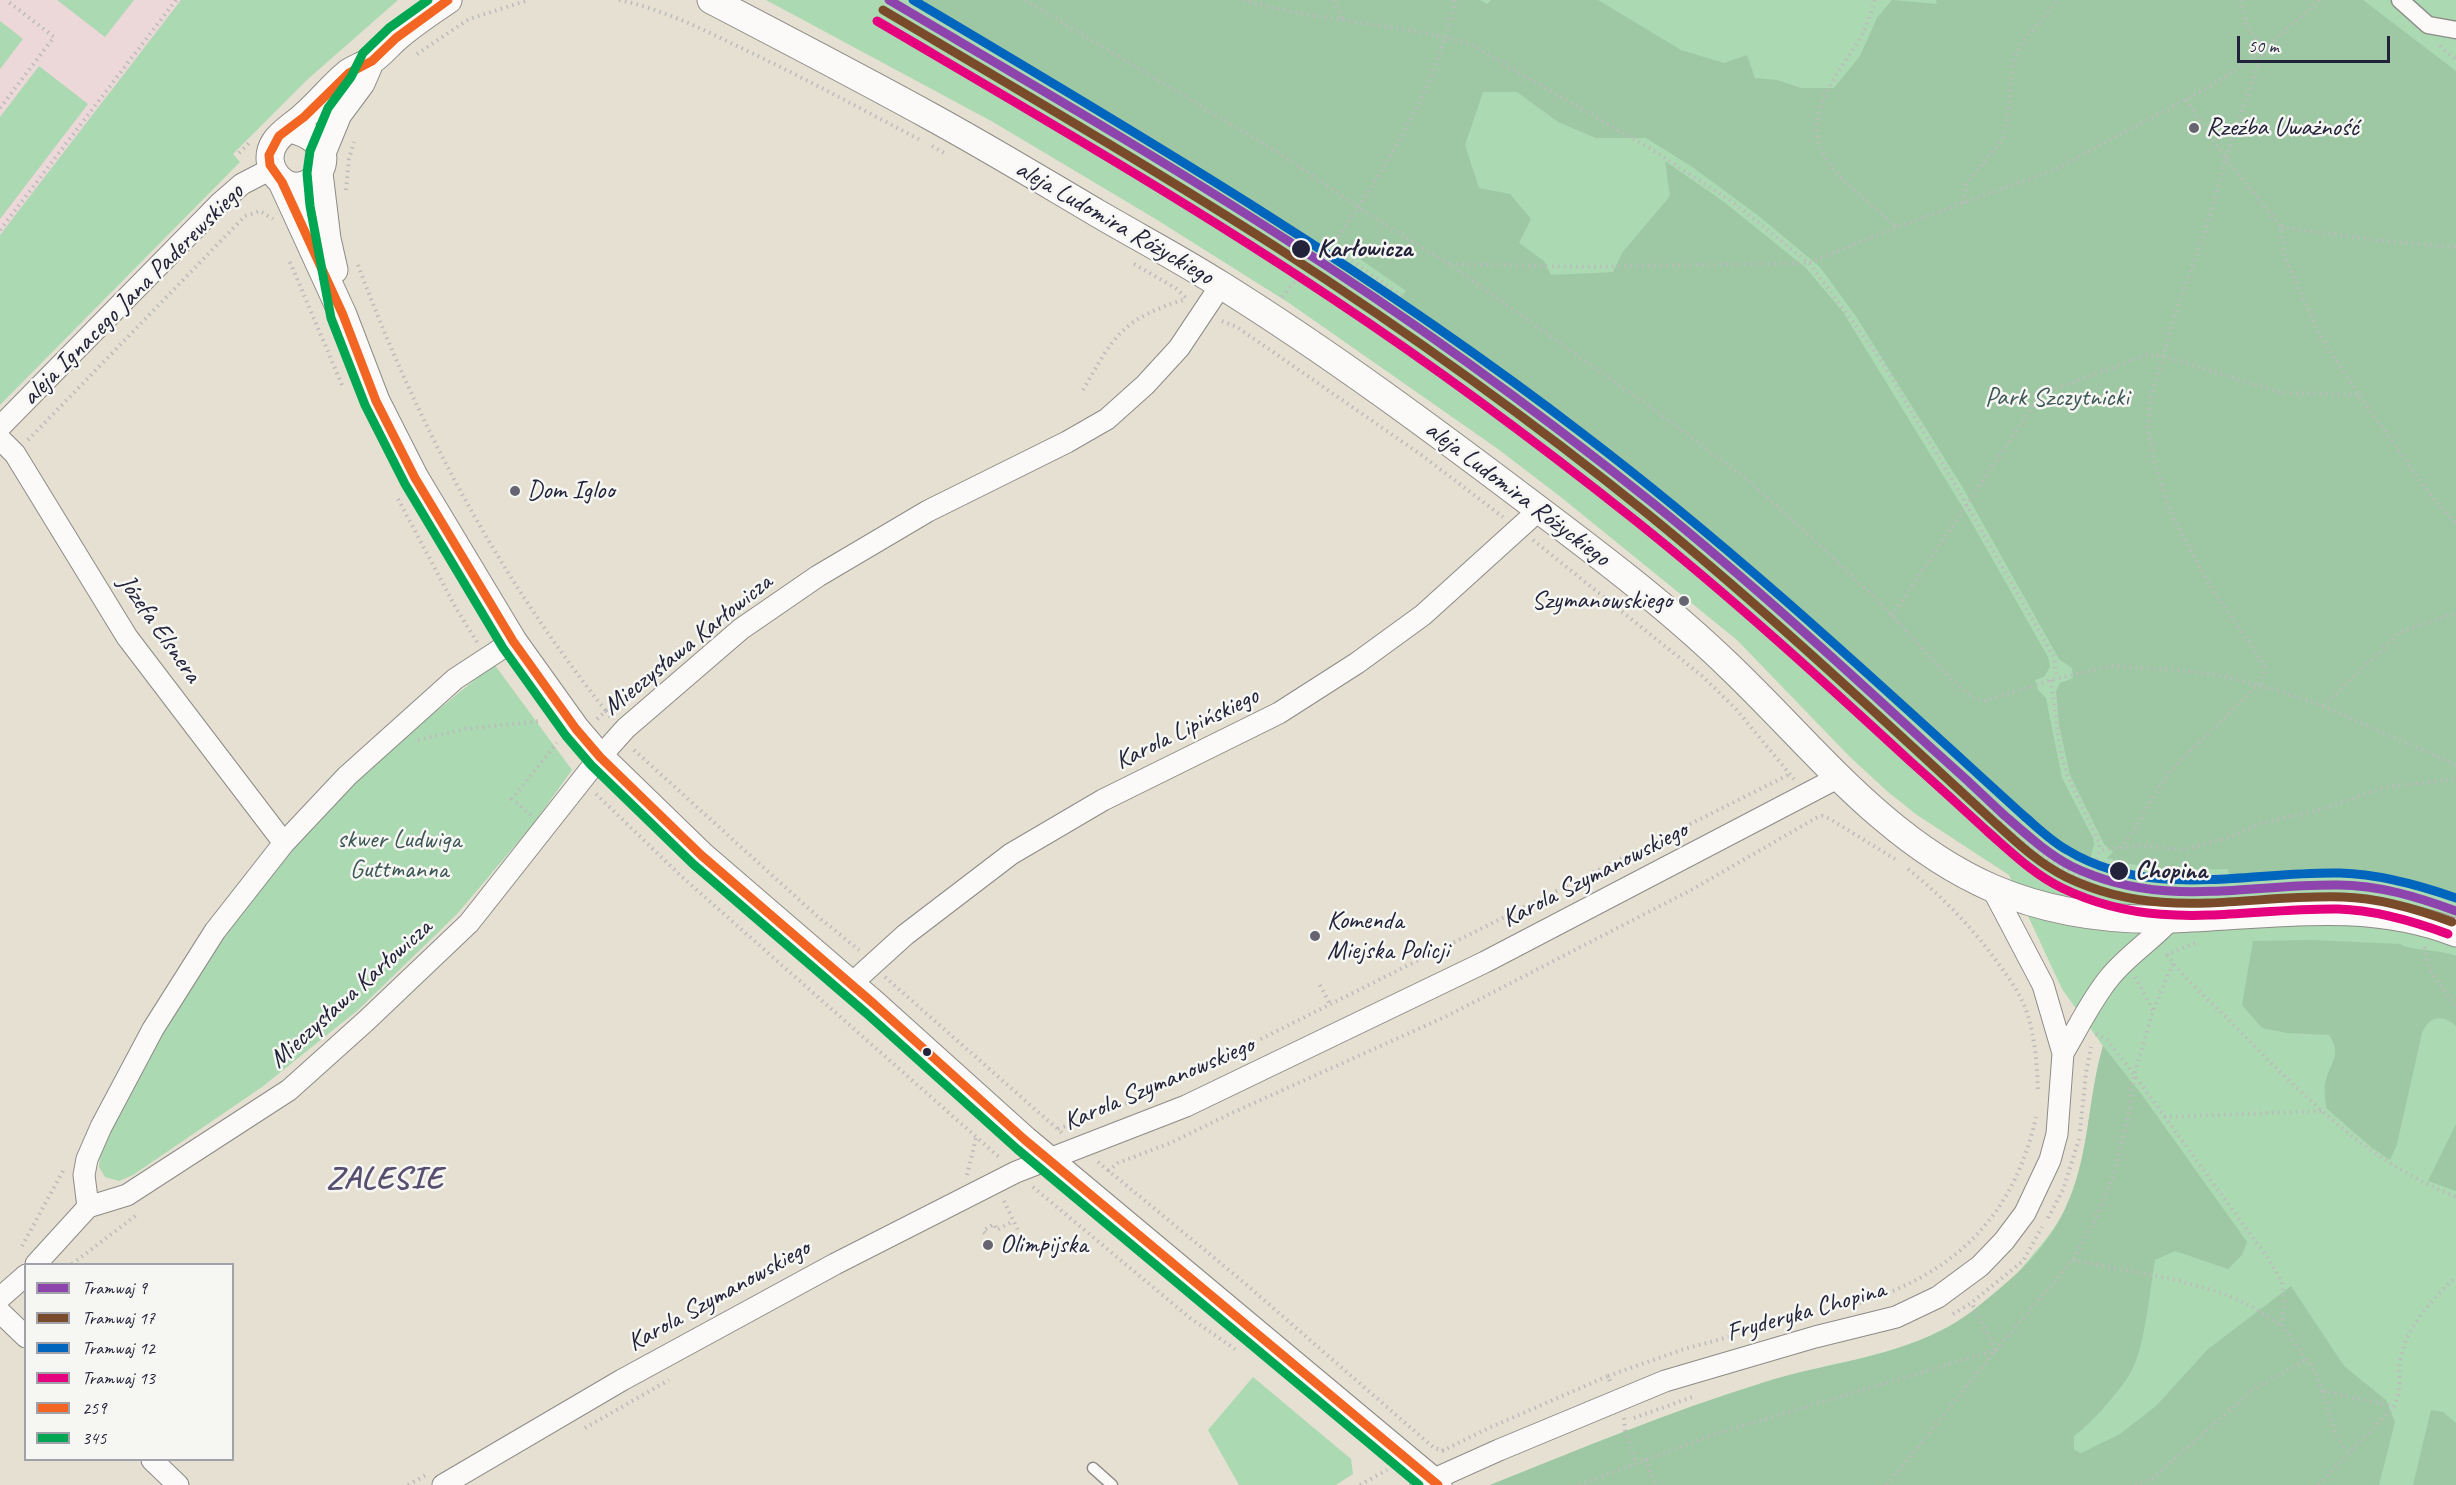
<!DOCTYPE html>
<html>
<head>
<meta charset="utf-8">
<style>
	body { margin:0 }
	#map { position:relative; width:2456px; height:1485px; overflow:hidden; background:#e5e0d1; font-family:Caveat,sans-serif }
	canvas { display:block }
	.legend { position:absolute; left:24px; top:1263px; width:210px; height:198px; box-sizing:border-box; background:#f6f6f2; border:2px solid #a1a1a9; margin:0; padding:8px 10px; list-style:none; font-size:18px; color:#22223b }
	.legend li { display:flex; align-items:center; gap:12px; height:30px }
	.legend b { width:30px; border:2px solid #a1a1a9 }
	.scale { position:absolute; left:2237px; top:36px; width:153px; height:27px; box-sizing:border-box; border:3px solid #22223b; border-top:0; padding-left:8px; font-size:18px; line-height:21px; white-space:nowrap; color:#22223b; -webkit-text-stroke:4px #f6f6f2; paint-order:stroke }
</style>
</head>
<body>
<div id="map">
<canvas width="2456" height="1485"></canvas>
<ul class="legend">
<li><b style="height:8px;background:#8e44ad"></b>Tramwaj 9</li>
<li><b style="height:8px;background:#7a4b2a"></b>Tramwaj 17</li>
<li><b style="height:8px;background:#0065bd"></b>Tramwaj 12</li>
<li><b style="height:8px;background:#e5007d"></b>Tramwaj 13</li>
<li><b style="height:8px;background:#f26522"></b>259</li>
<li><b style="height:8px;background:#00a651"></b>345</li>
</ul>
<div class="scale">50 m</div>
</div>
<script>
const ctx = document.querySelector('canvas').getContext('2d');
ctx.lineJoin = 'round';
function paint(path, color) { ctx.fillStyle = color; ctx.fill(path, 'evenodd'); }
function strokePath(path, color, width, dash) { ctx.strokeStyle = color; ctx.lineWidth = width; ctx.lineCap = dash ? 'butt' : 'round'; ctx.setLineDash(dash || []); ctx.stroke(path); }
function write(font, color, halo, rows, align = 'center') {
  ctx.font = font + ' Caveat,sans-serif'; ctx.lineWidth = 5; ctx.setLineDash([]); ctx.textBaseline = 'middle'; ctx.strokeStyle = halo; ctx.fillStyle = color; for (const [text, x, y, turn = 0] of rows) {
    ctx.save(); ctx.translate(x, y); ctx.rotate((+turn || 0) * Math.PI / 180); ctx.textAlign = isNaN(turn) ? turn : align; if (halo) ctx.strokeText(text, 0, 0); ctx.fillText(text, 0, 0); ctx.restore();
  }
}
paint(new Path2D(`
	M0 0H311L0 320Z`), '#ecd7d9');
paint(new Path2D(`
	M57 0H134L105 37Z
	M181 0H398L308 79 233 154 240 162 0 405V235Z
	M766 0H2456V1485H1490C1580 1449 1669 1412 1762 1383 1820 1364 1885 1359 1940 1331 1974 1314 2008 1287 2031 1257 2043 1243 2057 1226 2065 1209 2090 1158 2087 1100 2103 1046L2062 989 2009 875 1917 815 1888 792 1850 757 1737 640 1562 498 1498 449 1289 303 1154 218 993 122Z
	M0 21 23 39 0 69Z
	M39 66 88 104 0 219V117Z
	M494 664 572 770 534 823 457 914 358 1010 262 1087 133 1175 119 1181 105 1177 99 1167 100 1153 143 1067 178 1009 226 935 274 868 348 788 389 750Z
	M1253 1377 1351 1459 1353 1474 1336 1485H1239L1208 1430Z`), '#abd9b2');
paint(new Path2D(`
	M919 0H1480L1487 4 1491 0H1598L1681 50 1724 63 1747 55 1755 78 1777 80 1801 88H1834L1860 56 1877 18 1892 0 1937 4 1936 0H2363L2456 71V898C2419 884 2379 874 2339 873 2303 872 2265 877 2229 878L2228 869C2185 870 2148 871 2107 858L2113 852 2104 844 2070 775 2059 725 2056 691 2060 683 2073 678 2072 668 2059 659 1963 488 1855 315 1820 267 1760 217 1691 166 1646 138H1596L1558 122 1517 92H1483L1465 145 1479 188 1510 194 1531 219 1519 243 1544 261 1551 275 1613 272 1622 253 1670 196 1665 161 1724 202 1806 268 1843 312 1968 516 2048 657 2050 667 2044 677 2035 680 2038 690 2046 698 2062 778 2093 838 2094 844 2090 860 2050 839 2028 820 1841 651 1653 487 1544 405 1399 301 1406 291 1330 238 1316 245 1205 172Z
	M2313 940 2400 944C2409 951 2440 949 2456 956V1026C2442 1014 2429 1016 2422 1033L2397 1144 2390 1160 2371 1147 2326 1108C2326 1100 2324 1091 2325 1084 2327 1067 2344 1056 2329 1035L2287 1033 2262 1028 2242 1005 2253 941Z
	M2103 1046 2142 1095 2247 1242 2242 1255 2228 1269 2175 1251 2155 1260C2150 1288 2145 1346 2132 1370 2122 1389 2092 1423 2074 1436V1450L2081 1453 2120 1434 2156 1406 2208 1349 2291 1286 2344 1366 2386 1400 2395 1422 2379 1485H1490C1580 1449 1669 1412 1762 1383 1820 1364 1885 1359 1940 1331 1962 1321 1981 1304 1999 1289 2025 1268 2051 1240 2065 1209 2090 1157 2087 1101 2103 1046Z
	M2456 1124V1191L2428 1181Z
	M2431 1410 2443 1412 2456 1423V1485H2413Z`), '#9ec8a4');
const service = new Path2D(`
	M1093 1468 1112 1485`);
const pedestrian = new Path2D(`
	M2400 0 2428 25 2456 30`);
const minor = new Path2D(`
	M0 427 219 204 242 184 271 169
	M0 439 15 454 127 637 284 843
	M851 984 905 935 1011 854 1103 800 1279 713 1357 663 1423 615 1539 510
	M2063 1053C2078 1028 2091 1000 2110 977 2128 955 2152 940 2171 919
	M88 1207 84 1175 87 1159 101 1127 153 1029 215 931 284 843 347 776 455 679 513 641
	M36 1264 88 1207 127 1195 289 1090 367 1020 469 923 600 757 626 728 741 629 818 576 928 511 1067 442 1107 419 1145 385 1179 348 1221 285
	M0 1298 26 1275
	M0 1312 26 1337
	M152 1460 178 1485
	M443 1485 622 1380 835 1264 1016 1172 1186 1106 1485 962 1839 777
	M1421 1485 1499 1450 1665 1381 1815 1337 1896 1317 1938 1297 1980 1266 2004 1241 2025 1213 2050 1160 2057 1134 2063 1053 2043 985 1992 888`);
const tertiary = new Path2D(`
	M711 0C784 38 857 76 928 115 985 146 1041 180 1097 213 1138 237 1180 259 1221 285 1330 353 1435 431 1538 509 1603 558 1669 608 1728 665 1811 744 1884 841 1992 888 2048 912 2111 921 2172 919 2267 916 2364 897 2456 933
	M290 129C308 133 327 143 322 165 320 171 318 176 313 180 288 200 258 167 275 142 282 131 296 124 305 115 320 102 333 85 348 73 355 68 365 65 372 60 381 54 388 45 396 38 412 24 430 12 448 0
	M322 153 338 114 361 83 368 67
	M319 173 327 239 334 270
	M282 182 343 315 376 401 415 478 513 641 576 729 600 757 701 855 874 1004 1025 1140 1438 1485`);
strokePath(service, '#8d8b87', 13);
strokePath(pedestrian, '#8d8b87', 19);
strokePath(minor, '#8d8b87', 23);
strokePath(tertiary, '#8d8b87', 29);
strokePath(new Path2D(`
	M619 0C662 9 700 28 739 47 801 76 861 109 922 141
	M1025 0 1282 155 1376 219 1449 264 1675 425 1749 481 1814 540 1876 599 1951 679 1972 698 1985 701 2051 680 2111 666 2177 670 2223 676 2279 691 2323 706 2456 765
	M1243 0C1317 22 1396 22 1470 44L1649 148 1731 201 1809 263 1879 357 1953 481 2054 657 2057 679
	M1334 0 1342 19
	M1875 0C1871 11 1868 24 1862 35 1841 72 1797 116 1827 160 1845 186 1873 206 1897 227
	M2440 46 2456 60
	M417 54 469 19 529 0
	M2186 100 2226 158 2281 227 2285 258 2319 334 2359 395 2432 497 2456 524
	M0 108 54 37 6 0
	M932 146 946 154
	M239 153 249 143
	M346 190 349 159 354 142
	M1963 203 1966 184 2003 139 2007 122 2013 62 2024 40 2058 0
	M1228 214 1309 264
	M2281 227 2381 241 2456 247
	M0 230 176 0
	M1332 247 1402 296
	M290 262 342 385
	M1134 264 1177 289 1187 299
	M1450 264 1588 267 1809 263 1897 227 2054 170 2214 84 2263 50 2320 0
	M358 265C418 426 499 577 606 711
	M1282 297 1319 252 1332 247 1335 242C1386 165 1436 91 1455 0
	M1222 321 1237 327 1420 454 1503 517
	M1083 390C1115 334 1122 319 1186 299
	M28 440 245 216 260 211 273 219
	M398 499 457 610 477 642
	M1533 540 1702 676 1735 708 1794 779
	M1892 616 2037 400 2050 391 2146 355 2163 356 2282 393 2359 395
	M2051 680 2061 754 2068 777 2098 840 2100 850
	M2323 706 2400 632 2456 613
	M597 719 606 711 610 717
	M418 740 466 729 541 721
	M634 750 816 915 859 950
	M1960 786 2027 846 2089 883
	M596 794 681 876 1000 1158
	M531 815 512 799 557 743
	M2121 848 2142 845 2183 850 2227 838 2262 823 2319 810 2386 787 2456 779
	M2097 861C2142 879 2178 878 2225 875
	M1908 869C1944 898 1973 928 2000 966 2010 979 2020 994 2026 1010 2035 1036 2037 1063 2038 1091
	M2084 893 2100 850 2120 848 2137 826 2152 798 2171 770 2259 684 2265 666 2214 592 2173 518 2155 464 2148 431 2150 398 2177 309 2205 232 2226 158 2263 50 2246 24 2241 0
	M2425 947C2427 973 2440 986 2456 1005
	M2166 955 2195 943
	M2167 955C2184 979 2209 1000 2230 1021 2298 1091 2364 1160 2456 1197
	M885 977 1062 1133
	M2135 977 2153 1010
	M1320 985 1331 1006
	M2096 1034 2107 1040 2127 1065 2267 1257 2282 1282 2284 1305 2282 1326 2315 1371 2337 1438 2350 1453
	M2164 1117 2321 1111
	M1058 1129 1151 1094 1790 774
	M2080 1131 2086 1073 2091 1047
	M1098 1162 1241 1280 1434 1448 1444 1451
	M1108 1171 1118 1163 1170 1143 1234 1112 1447 1016 1693 889 1816 818 1822 816 1830 819 1895 859
	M967 1175 976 1138
	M1033 1187 1190 1318 1235 1349
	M1004 1201 1025 1245
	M2048 1218 2063 1190 2079 1139
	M985 1233 983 1231 994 1224 997 1230 1013 1221
	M22 1246 63 1171
	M2073 1260 2177 1280 2225 1294 2251 1306 2282 1326
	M72 1264 138 1214
	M1859 1303C1955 1274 2014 1216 2036 1117
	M1953 1314 1971 1303 2023 1261 2042 1227
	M1608 1376 1684 1349 1788 1321
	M2323 1391 2393 1406
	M1624 1418 1625 1430 1636 1463
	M1634 1418 1695 1396
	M585 1428 669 1380
	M1442 1451 1491 1427 1608 1376 1611 1384
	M1645 1459 1656 1485
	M408 1485 426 1475
	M1360 1485 1387 1470
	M1579 1485 1715 1434 1996 1350 2073 1260 2095 1220 2113 1177 2129 1113 2134 1075 2153 1011 2173 963
	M1887 1485 1996 1350 1971 1302
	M2135 1485 2153 1478 2255 1388 2306 1360
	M2319 1485 2394 1406C2403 1390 2397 1373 2401 1356 2409 1323 2432 1300 2456 1277`), '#bcbbbb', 4, [1.5, 4.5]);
strokePath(service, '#fbfaf8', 10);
strokePath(pedestrian, '#fbfaf8', 16);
strokePath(minor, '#fbfaf8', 21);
strokePath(tertiary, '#fbfaf8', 27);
strokePath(new Path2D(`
	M448 0 396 38 372 61 349 73 304 117 279 136 269 155 270 165 282 182 343 315 376 401 415 478 513 641 576 729 600 757 701 855 874 1004 1025 1140 1438 1485`), '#f26522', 9);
strokePath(new Path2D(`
	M428 0 389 28 363 53 351 77 328 108 310 151 307 173 310 206 331 318 365 405 405 484 503 648 566 736 591 765 693 864 866 1013 1017 1149 1419 1485`), '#00a651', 9);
strokePath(new Path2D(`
	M889 0C1021 78 1153 154 1282 237 1411 319 1535 409 1654 504 1749 581 1839 663 1928 745 1954 768 1979 791 2004 815 2025 833 2046 853 2071 866 2161 910 2243 884 2338 885 2379 885 2418 897 2456 911`), '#8e44ad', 9);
strokePath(new Path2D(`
	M883 10C1015 88 1147 165 1276 247 1405 330 1530 419 1649 515 1741 590 1829 670 1916 750 1942 774 1967 797 1992 820 2015 841 2038 863 2066 877 2161 923 2244 894 2343 897 2380 898 2417 909 2452 922`), '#7a4b2a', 9);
strokePath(new Path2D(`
	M913 0C1142 136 1371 271 1583 434 1738 552 1880 685 2024 816 2038 828 2051 841 2067 850 2151 901 2248 871 2340 873 2380 874 2419 885 2456 898`), '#0065bd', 9);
strokePath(new Path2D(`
	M877 21C1030 111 1185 200 1333 299 1437 368 1538 443 1636 521 1731 597 1821 679 1911 762 1937 785 1962 808 1987 831 2011 852 2033 874 2062 888 2157 934 2239 908 2338 909 2376 910 2413 921 2448 934`), '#e5007d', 9);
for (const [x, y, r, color] of [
	[2194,128,6,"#666470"],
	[1301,249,10,"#22223b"],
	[515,491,6,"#666470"],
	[1684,601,6,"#666470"],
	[2119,871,10,"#22223b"],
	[1315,936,6,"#666470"],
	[927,1052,5,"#22223b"],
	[988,1245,6,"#666470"]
]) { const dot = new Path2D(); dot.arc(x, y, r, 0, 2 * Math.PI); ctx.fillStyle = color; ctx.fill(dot); strokePath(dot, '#f6f6f2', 2); }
write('26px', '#22223b', '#f6f6f2', [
	["Rzeźba Uważność",2206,128],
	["Dom Igloo",527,491],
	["Szymanowskiego",1672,601,"right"],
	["Komenda",1327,921],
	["Miejska Policji",1327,951],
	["Olimpijska",1000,1245]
], 'left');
write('26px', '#22223b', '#f6f6f2', [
	["aleja Ludomira Różyckiego",1114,223,30],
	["aleja Ignacego Jana Paderewskiego",133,295,-45],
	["aleja Ludomira Różyckiego",1517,494,37],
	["Józefa Elsnera",159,629,55],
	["Mieczysława Karłowicza",688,645,-39],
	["Karola Lipińskiego",1187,729,-26],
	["Karola Szymanowskiego",1595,875,-27],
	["Mieczysława Karłowicza",351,994,-42],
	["Karola Szymanowskiego",1159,1084,-23],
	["Karola Szymanowskiego",719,1296,-29],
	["Fryderyka Chopina",1806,1312,-16]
]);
write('bold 26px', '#22223b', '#f6f6f2', [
	["Karłowicza",1317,249],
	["Chopina",2135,871]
], 'left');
write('26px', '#3d5757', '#f6f6f2', [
	["Park Szczytnicki",2057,398],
	["skwer Ludwiga",399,840],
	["Guttmanna",399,870]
]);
ctx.letterSpacing = '1.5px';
write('bold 32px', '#574e70', '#f6f6f2', [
	["ZALESIE",385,1180]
]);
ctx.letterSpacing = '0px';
</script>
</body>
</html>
